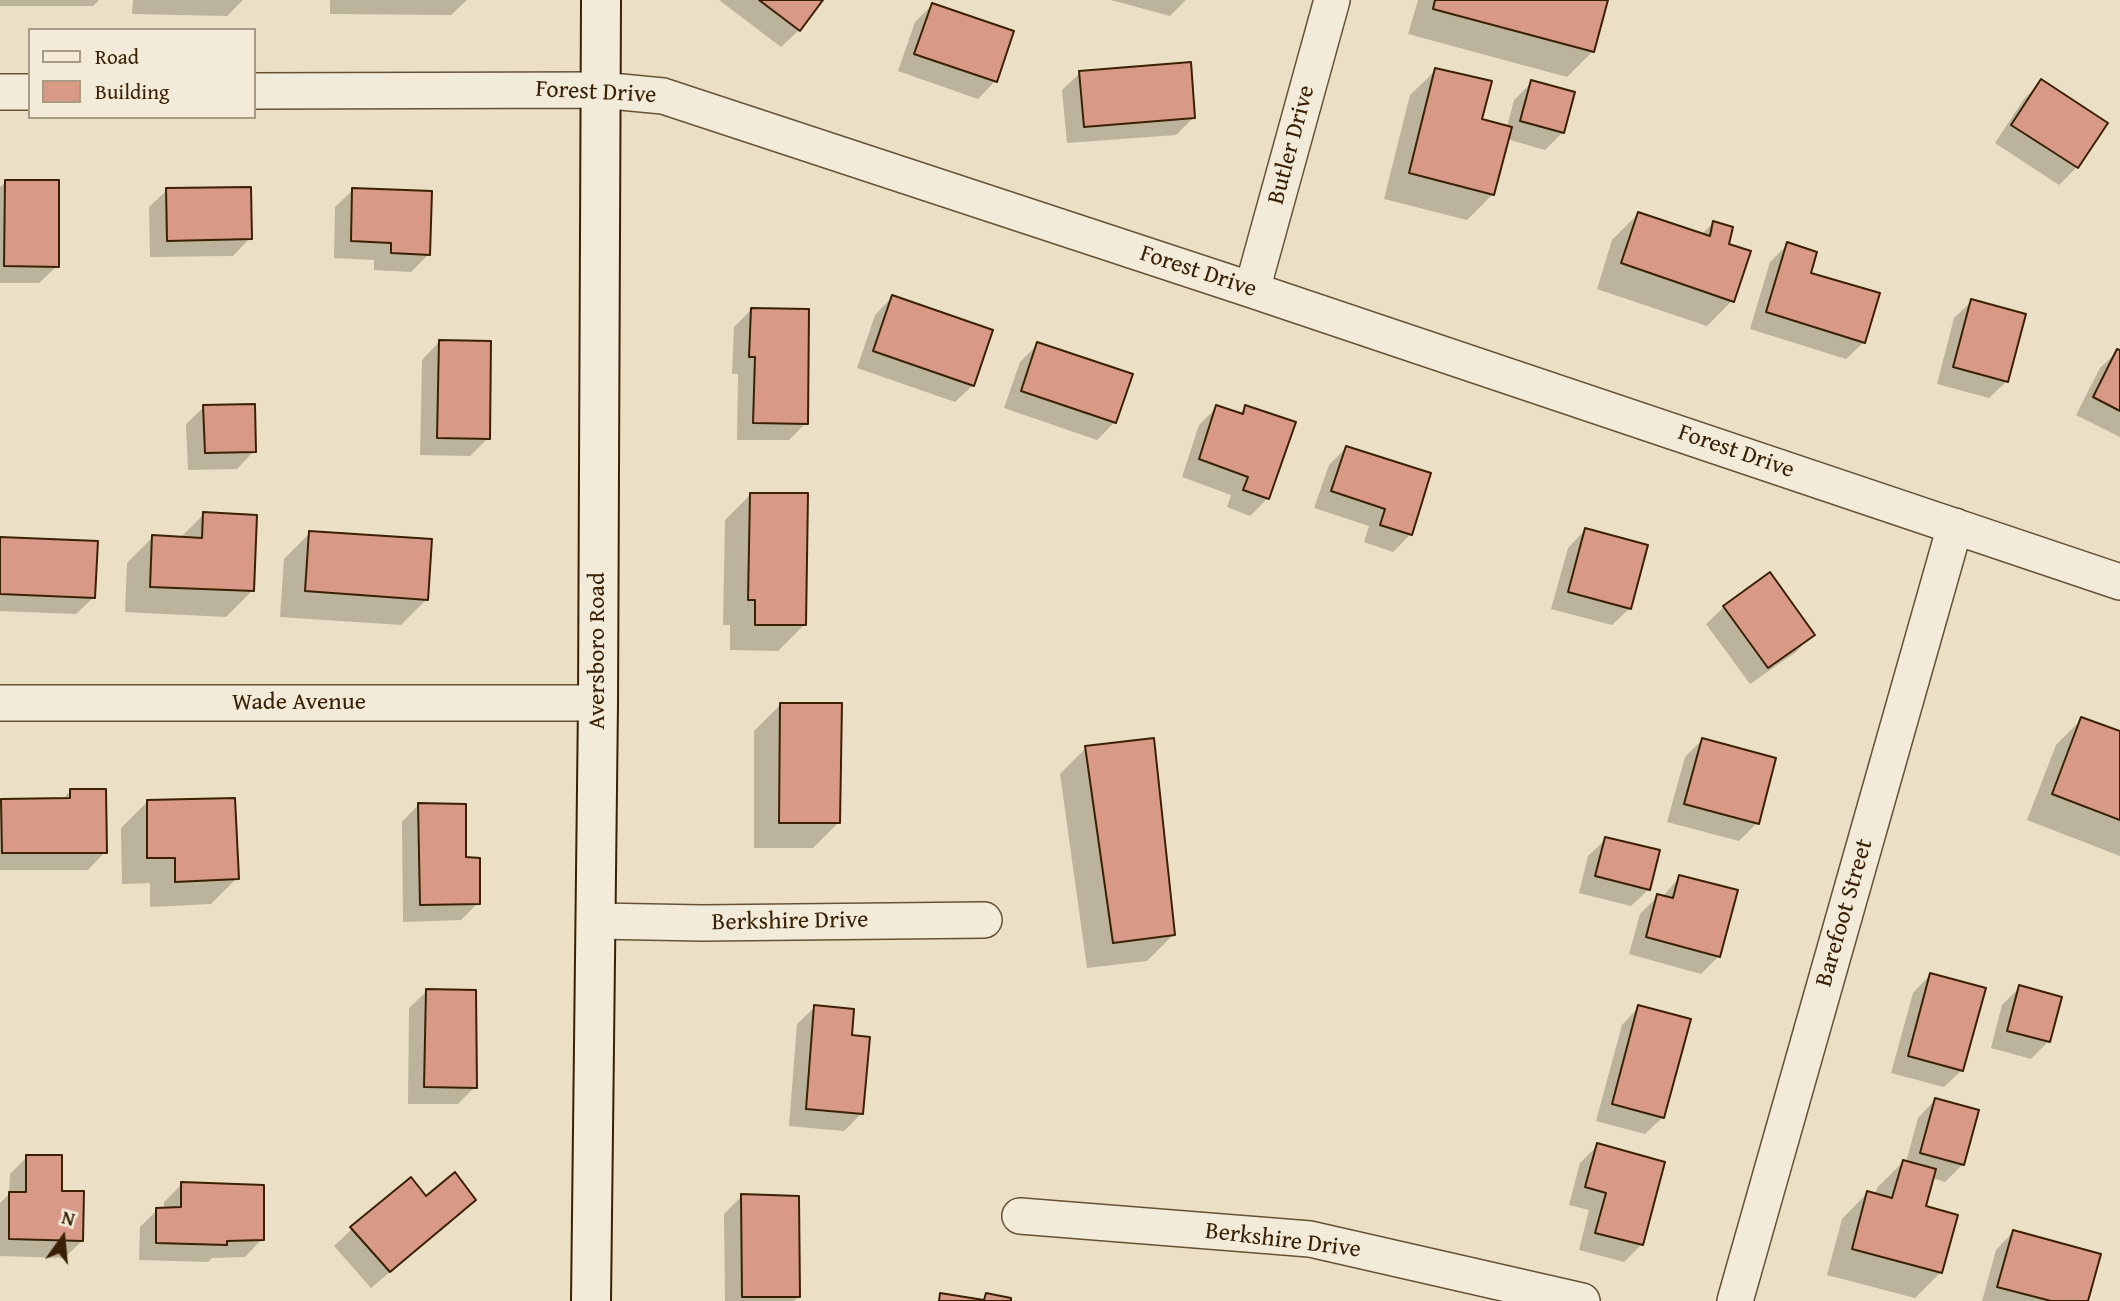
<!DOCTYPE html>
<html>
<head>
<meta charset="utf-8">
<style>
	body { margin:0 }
	#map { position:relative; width:2120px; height:1301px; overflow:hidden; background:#ebe0c5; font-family:"Gentium Book Plus",serif }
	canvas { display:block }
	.legend { position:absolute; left:28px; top:28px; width:228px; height:91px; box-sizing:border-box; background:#f2ebd9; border:2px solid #a89a83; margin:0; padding:9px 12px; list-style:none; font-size:21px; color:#3a2103 }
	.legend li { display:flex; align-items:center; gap:14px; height:35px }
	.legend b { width:35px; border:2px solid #a89a83 }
	.north { position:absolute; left:28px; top:1203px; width:70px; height:70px; -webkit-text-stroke:5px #f2ebd9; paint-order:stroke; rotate:15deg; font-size:19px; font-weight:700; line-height:28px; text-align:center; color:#3a2103 }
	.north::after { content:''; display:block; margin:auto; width:24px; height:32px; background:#3a2103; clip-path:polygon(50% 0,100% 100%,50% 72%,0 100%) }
</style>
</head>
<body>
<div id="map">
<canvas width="2120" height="1301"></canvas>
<ul class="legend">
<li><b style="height:9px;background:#f2ebd9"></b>Road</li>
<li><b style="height:19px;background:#d89986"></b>Building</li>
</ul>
<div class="north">N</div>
</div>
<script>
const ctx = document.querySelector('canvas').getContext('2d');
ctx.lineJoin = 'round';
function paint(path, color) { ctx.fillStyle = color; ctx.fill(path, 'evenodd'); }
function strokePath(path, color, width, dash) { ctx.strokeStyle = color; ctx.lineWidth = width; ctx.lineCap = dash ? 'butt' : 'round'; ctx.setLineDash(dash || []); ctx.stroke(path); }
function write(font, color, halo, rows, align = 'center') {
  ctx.font = font + ' "Gentium Book Plus",serif'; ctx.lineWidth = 7; ctx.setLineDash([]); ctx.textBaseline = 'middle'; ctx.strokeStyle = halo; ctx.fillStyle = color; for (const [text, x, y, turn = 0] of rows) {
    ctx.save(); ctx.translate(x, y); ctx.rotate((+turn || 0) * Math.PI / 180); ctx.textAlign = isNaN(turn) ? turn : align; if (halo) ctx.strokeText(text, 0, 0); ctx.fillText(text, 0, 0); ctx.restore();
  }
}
paint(new Path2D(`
	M0 0H99L93 6H0Z
	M133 0H243L227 16 132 14Z
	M330 0H467L451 15 330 14Z
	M719 0H821L799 30 781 47Z
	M1111 0H1186L1170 16Z
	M1418 0H1606L1593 51 1567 77 1408 34Z
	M932 5 1012 33 995 81 978 99 898 71 915 22Z
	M1436 70 1480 120 1507 127 1514 100 1532 82 1563 132 1545 150 1507 139 1493 194 1467 220 1384 199 1410 95Z
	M1080 73 1194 117 1176 135 1067 143 1062 90Z
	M2041 81 2105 124 2077 167 2059 185 1995 143 2024 99Z
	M6 182 57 266 39 283H0V187Z
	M167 190 250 238 233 256 150 257 149 207Z
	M353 190 429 254 411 272 374 270V260L334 258 335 207Z
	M1638 214 1701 235 1713 223 1727 245 1732 301 1707 326 1597 289 1612 240Z
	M1788 244 1864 342 1846 359 1750 329 1770 262Z
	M892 297 973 385 955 402 857 368 875 315Z
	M1972 301 2007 381 1989 398 1937 384 1954 318Z
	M751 310 806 423 789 440H737L738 374H732L734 327Z
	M439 342 488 438 470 456 420 455 422 360Z
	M1038 344 1115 422 1097 440 1004 408 1020 362Z
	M2118 351 2120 352V437L2076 415 2100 368Z
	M204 407 254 451 237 469 188 470 186 424Z
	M1217 407 1238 415 1246 407 1268 498 1250 516 1227 507 1231 495 1182 477 1199 425Z
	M1346 448 1411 534 1393 552 1364 542 1369 526 1314 508 1329 465Z
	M751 494 804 625 778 651 730 650V625H723L725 520Z
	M204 514 252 591 226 617 125 612 127 563 153 537 180 538Z
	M1585 530 1630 608 1612 625 1551 609 1568 548Z
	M310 533 427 599 401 625 280 617 284 559Z
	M0 540 94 597 76 614 0 611Z
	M1769 574 1813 634 1796 652 1750 684 1706 624 1724 607Z
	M780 705 839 822 813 848H754V731Z
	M2082 719 2120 733V856L2027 820 2056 745Z
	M1702 740 1757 823 1739 841 1667 822 1685 757Z
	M1086 748 1173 935 1147 961 1087 968 1060 774Z
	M71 791 105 852 88 870H0V802L61 800Z
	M147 802 237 878 211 904 150 907V883L122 884 121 828Z
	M419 804 464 859 478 903 461 920 403 922 402 822Z
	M1606 839 1649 889 1631 906 1579 893 1588 856Z
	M1680 877 1719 956 1701 974 1629 954 1640 914 1658 896 1662 897Z
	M1930 975 1962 1070 1944 1087 1891 1073 1913 993Z
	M2020 987 2049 1041 2031 1059 1991 1048 2002 1005Z
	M427 991 475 1087 458 1104H408L409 1008Z
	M815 1007 850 1037 862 1113 844 1131 789 1126 797 1024Z
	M1639 1007 1663 1117 1645 1134 1596 1121 1622 1025Z
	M1935 1100 1963 1164 1945 1182 1932 1178 1924 1207 1941 1272 1915 1298 1827 1275 1842 1219 1867 1193 1875 1195 1877 1188 1903 1162H1906L1918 1118Z
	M1598 1145 1641 1245 1624 1262 1579 1250 1589 1210 1569 1205 1580 1163Z
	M27 1157 60 1192 82 1241 64 1258 0 1256V1203L9 1194 10 1174Z
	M182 1184 262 1239 245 1257 212 1258 208 1262 139 1260 140 1227 157 1210H164V1202Z
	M742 1196 798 1297 794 1301H725L724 1214Z
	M425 1198 474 1200 456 1217 371 1288 334 1246 352 1229Z
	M2013 1232 2086 1301H1982L1996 1250Z`), '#0003');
const building = new Path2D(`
	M759 0H823L800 31Z
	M1435 0H1608L1594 52 1433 9Z
	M932 3 1014 31 997 82 914 54Z
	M1191 62 1195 118 1084 127 1079 71Z
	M1435 68 1492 81 1482 119 1512 127 1494 195 1409 173Z
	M2041 79 2108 123 2078 168 2011 125Z
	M1531 80 1575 92 1564 133 1520 121Z
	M5 180H59V267L4 266Z
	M251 187 252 239 167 241 166 188Z
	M352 188 432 191 430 255 391 253V243L351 241Z
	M1638 212 1710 236 1713 221 1733 227 1729 244 1751 251 1734 302 1621 263Z
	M1787 242 1817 252 1811 273 1880 293 1865 343 1766 312Z
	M892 295 993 330 974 386 873 351Z
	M1971 299 2026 314 2008 382 1953 367Z
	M751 308 809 309 808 424 753 423 755 357H749Z
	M439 340 491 341 490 439 437 438Z
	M1037 342 1133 374 1116 423 1021 391Z
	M2117 349 2120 350V411L2093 397Z
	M255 404 256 452 205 453 203 405Z
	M1216 405 1243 414 1245 405 1296 422 1269 499 1243 490 1248 477 1199 459Z
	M1346 446 1431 473 1412 535 1380 525 1385 509 1331 491Z
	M750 493H808L806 625H755V600H748Z
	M203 512 257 515 254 591 150 587 152 535 202 538Z
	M1585 528 1648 545 1631 609 1568 592Z
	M309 531 432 539 428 600 305 591Z
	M0 537 98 541 95 598 0 594Z
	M1770 572 1815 635 1768 668 1723 606Z
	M780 703H842L840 823H779Z
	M2081 717 2120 731V820L2052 794Z
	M1154 738 1175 935 1113 943 1085 746Z
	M1702 738 1776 758 1759 824 1684 804Z
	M70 789H106L107 853H2L1 799 70 798Z
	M235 798 239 879 175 882V858H147V800Z
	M418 803 466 804V857L480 858V904L420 905Z
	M1605 837 1660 850 1650 890 1595 876Z
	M1679 875 1738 890 1720 957 1646 937 1657 894 1673 898Z
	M1930 973 1986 988 1963 1071 1908 1056Z
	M2019 985 2062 997 2050 1042 2007 1031Z
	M426 989 476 990 477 1088 424 1087Z
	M814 1005 854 1009 852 1035 870 1037 863 1114 806 1109Z
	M1638 1005 1691 1019 1664 1118 1612 1104Z
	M1935 1098 1979 1110 1964 1165 1920 1153Z
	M1597 1143 1665 1162 1643 1245 1595 1233 1606 1193 1585 1187Z
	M26 1155H62V1191H84L83 1241 9 1239V1192H26Z
	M1903 1160 1936 1169 1926 1206 1958 1215 1942 1273 1852 1249 1867 1191 1892 1198Z
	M455 1172 476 1200 390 1272 350 1227 411 1177 426 1196Z
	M181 1182 264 1185V1240L227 1241V1245L156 1243V1208L181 1207Z
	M741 1194 799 1196 800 1297H742Z
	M2013 1230 2101 1254 2088 1301H2051L1997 1287Z
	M940 1293 984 1300 986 1293 1011 1298V1301H939Z`);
paint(building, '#d89986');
strokePath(building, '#3a2103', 2);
const street = new Path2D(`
	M254 91 600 90 663 96 1252 290 2120 582
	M0 92H30
	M1252 290 1332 0
	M0 703H598
	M596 921 703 923 984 920
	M1020 1216 1310 1239 1582 1301
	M1735 1301 1955 526`);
const secondary = new Path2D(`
	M591 1301 598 703 601 0`);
strokePath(street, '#665134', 38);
strokePath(secondary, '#3a2103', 42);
strokePath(street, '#f2ebd9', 35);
strokePath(secondary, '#f2ebd9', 38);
write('24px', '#3a2103', '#f2ebd9', [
	["Forest Drive",596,93,3],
	["Butler Drive",1292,145,-75],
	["Forest Drive",1198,272,18],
	["Forest Drive",1736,452,19],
	["Aversboro Road",598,651,-90],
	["Wade Avenue",299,703],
	["Barefoot Street",1845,913,-74],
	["Berkshire Drive",790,922,-1],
	["Berkshire Drive",1283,1241,7]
]);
</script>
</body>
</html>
